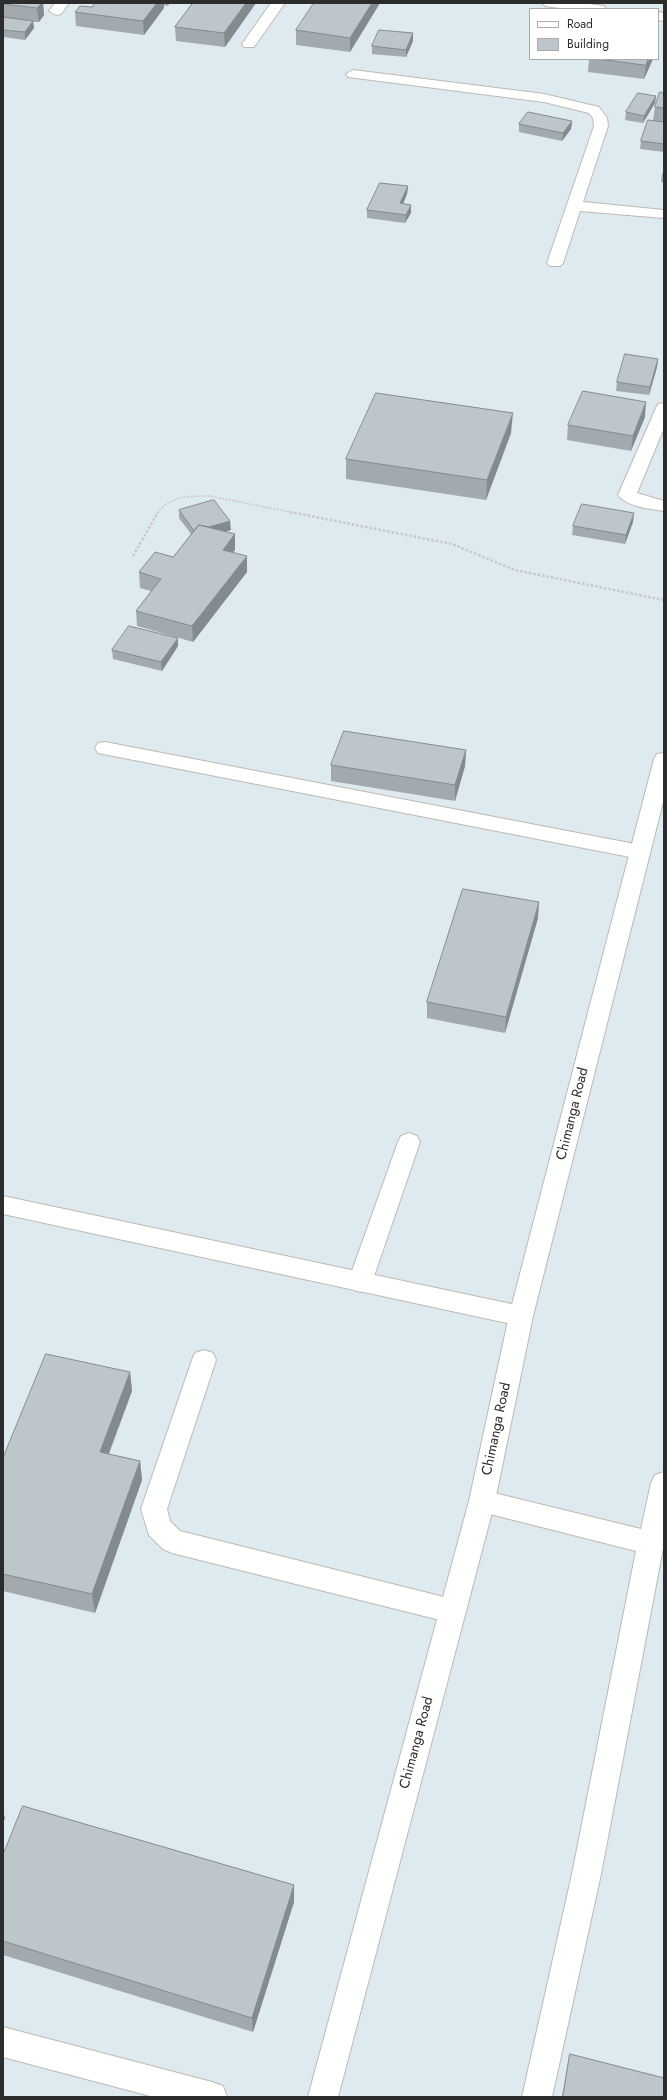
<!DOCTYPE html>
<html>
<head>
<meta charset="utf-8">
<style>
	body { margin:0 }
	#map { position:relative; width:667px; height:2100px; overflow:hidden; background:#ddeaef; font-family:Jost,sans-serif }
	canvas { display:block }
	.frame { position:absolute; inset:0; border:4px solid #2c2c2c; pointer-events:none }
	.legend { position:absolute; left:529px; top:8px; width:130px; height:52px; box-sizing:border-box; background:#fff; border:1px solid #ababab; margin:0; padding:5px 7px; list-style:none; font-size:12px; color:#2c2c2c }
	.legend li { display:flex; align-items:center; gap:8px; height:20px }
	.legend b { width:20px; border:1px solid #ababab }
</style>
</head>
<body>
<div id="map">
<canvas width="667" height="2100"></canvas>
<div class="frame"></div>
<ul class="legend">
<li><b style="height:5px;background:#fff"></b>Road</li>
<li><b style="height:11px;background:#bcc6cb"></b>Building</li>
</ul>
</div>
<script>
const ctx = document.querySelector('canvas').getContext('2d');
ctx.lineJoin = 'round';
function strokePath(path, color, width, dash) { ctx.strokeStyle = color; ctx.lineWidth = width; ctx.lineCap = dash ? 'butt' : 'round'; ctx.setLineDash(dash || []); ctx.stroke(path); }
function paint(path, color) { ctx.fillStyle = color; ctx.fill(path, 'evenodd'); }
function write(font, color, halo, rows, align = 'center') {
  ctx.font = font + ' Jost,sans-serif'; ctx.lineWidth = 4; ctx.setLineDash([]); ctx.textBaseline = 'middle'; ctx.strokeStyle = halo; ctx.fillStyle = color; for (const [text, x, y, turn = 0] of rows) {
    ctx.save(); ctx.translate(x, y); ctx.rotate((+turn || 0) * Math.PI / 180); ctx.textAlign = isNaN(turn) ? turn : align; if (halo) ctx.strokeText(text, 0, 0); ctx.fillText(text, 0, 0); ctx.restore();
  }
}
const lane = new Path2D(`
	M271 3H285L254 47H244L242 44Z
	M353 70 544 94 599 107 607 118 608 126 583 202 664 210V218L580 211 563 263 560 266H550L547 263 594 126 593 118 589 113 544 102 348 77 346 74Z
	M664 403V428L637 493 664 501V511C651 509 627 507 618 495L656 408 658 404Z
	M105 742 640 845 647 847 650 852 647 857 640 859 98 753 95 748 98 743Z
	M409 1133 417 1136 420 1142 372 1282 368 1289 360 1292 352 1289 348 1282 398 1142 401 1136Z
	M204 1350 213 1353 216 1360 167 1509 170 1521 180 1531 452 1599 461 1602 465 1611 461 1620 452 1623 172 1553 163 1549 149 1535 141 1509 192 1360 195 1353Z
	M664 1472V1543L601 1874 552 2097H522L572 1874 636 1551 482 1512 473 1509 469 1501 473 1493 482 1490 641 1529 651 1483 655 1475Z`);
const street = new Path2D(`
	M55 3H69L61 14 56 15 49 11Z
	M543 3H582L604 6 606 9H567L545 6Z
	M658 12 664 13V21L658 20Z
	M3 1196 521 1306 530 1309 533 1316 530 1323 521 1326 3 1214Z
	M3 2027 212 2082 223 2086 227 2097H154L3 2057Z`);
const secondary = new Path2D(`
	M664 753V798L533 1316 495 1501 338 2097H308L469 1501 509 1316 654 759 657 754Z`);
strokePath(lane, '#c1b9b1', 2);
strokePath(street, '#c1b9b1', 2);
strokePath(secondary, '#c1b9b1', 2);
strokePath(new Path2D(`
	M157 513C171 495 190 496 210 496L295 513`), '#c8c8c8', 1.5, [2, 1.5]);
strokePath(new Path2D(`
	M290 512 452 544 515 570 664 600
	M133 556 158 512`), '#c8c8c8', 2.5, [2.5, 2]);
paint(lane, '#fff');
paint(street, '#fff');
paint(secondary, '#fff');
paint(new Path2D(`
	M3 3H43L44 15 39 22H33L34 28 25 40 3 37Z
	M95 3H170L168 6 164 5V8L144 35 76 26 75 12 92 7Z
	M193 3H256L225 47 176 41 175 27Z
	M380 3 350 52 296 45V30Z
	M413 33V41L406 57 372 54V46Z
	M589 59H653L644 79 588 72Z
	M664 93V152L640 149 641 141 653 120 655 107Z
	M656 96 655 103 643 123 625 120 626 112Z
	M572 121 571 129 562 141 519 132V124Z
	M664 170V183L661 182 662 174Z
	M408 186 407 194 403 204 411 213 405 223 367 218V210Z
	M658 359 657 367 649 395 616 391 617 382Z
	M645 417 631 451 567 440 568 425Z
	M511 433 486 500 346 479V459Z
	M179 510 231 530 224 532 235 534V550L233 552 247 572 193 642 137 626 136 611 151 591 140 588 139 572 173 557 191 534 179 518Z
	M633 522 625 544 572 535 573 526Z
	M178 646 162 671 113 659 112 650Z
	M466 750 465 766 455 801 331 781V765Z
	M538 918 505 1033 427 1018V1002Z
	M130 1372 132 1391 109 1454 140 1461 142 1480 95 1613 3 1591V1458Z
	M3 1855 294 1902 253 2032 3 1955Z
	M570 2054 664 2097H562Z`), '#a2aaaf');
paint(new Path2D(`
	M42 3H43L44 15 39 22 37 8Z
	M157 3H164V8L144 35 143 21Z
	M246 3H256L225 47 224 33Z
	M372 3H380L350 52V38Z
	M33 21 34 28 25 40V32Z
	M413 33V41L406 57V50Z
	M648 59H653L644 79 646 65Z
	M656 96 655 103 643 123 644 116Z
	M572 121 571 129 562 141 563 133Z
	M408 186 407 194 400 211V203Z
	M411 205V213L405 223 406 215Z
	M658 359 657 367 649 395 650 387Z
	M646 402 645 417 631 451 633 436Z
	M513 413 511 433 486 500 487 480Z
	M634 513 633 522 625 544 626 535Z
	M230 521 231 530 195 540V531Z
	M235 534V550L223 565V550Z
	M247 556V572L193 642 192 626Z
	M178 638V646L162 671 161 662Z
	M466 750 465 766 455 801V785Z
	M539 902 538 918 505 1033 506 1017Z
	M130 1372 132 1391 102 1471 100 1452Z
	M140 1461 142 1480 95 1613 92 1594Z
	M3 1811 5 1818 3 1823Z
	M294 1885V1902L253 2032 252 2018Z`), '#848b8e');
const building = new Path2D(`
	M3 3H42L37 8 3 4Z
	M95 3H157L143 21 75 12 80 6 92 7Z
	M193 3H246L224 33 175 27Z
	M314 3H372L350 38 296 30Z
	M3 17 33 21 25 32 3 30Z
	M379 30 413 33 406 50 372 46Z
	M599 59H648L646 65Z
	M660 92 664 93V108L655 107Z
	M638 93 656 96 644 116 626 112Z
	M528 112 572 121 563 133 519 124Z
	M648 120 664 122V144L641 141Z
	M380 183 408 186 400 203 411 205 406 215 367 210Z
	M625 354 658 359 650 387 617 382Z
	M583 391 646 402 633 436 568 425Z
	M376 393 513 413 487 480 346 459Z
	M214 500 230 521 209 527 199 525 194 531 179 510Z
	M582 504 634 513 626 535 573 526Z
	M199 525 235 534 223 550 247 556 192 626 136 611 161 579 139 572 155 552 173 557Z
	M129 626 178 638 161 662 112 650Z
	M344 731 466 750 455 785 331 765Z
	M463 889 539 902 506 1017 427 1002Z
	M46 1354 130 1372 100 1452 140 1461 92 1594 3 1574V1458Z
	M23 1806 294 1885 252 2018 3 1941V1855Z
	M570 2054 664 2078V2097H563Z`);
paint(building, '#bcc6cb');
strokePath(building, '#848b8e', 1);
write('14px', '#2c2c2c', '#fff', [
	["Chimanga Road",573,1114,-76],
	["Chimanga Road",497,1429,-78],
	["Chimanga Road",417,1743,-75]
]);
</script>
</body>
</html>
